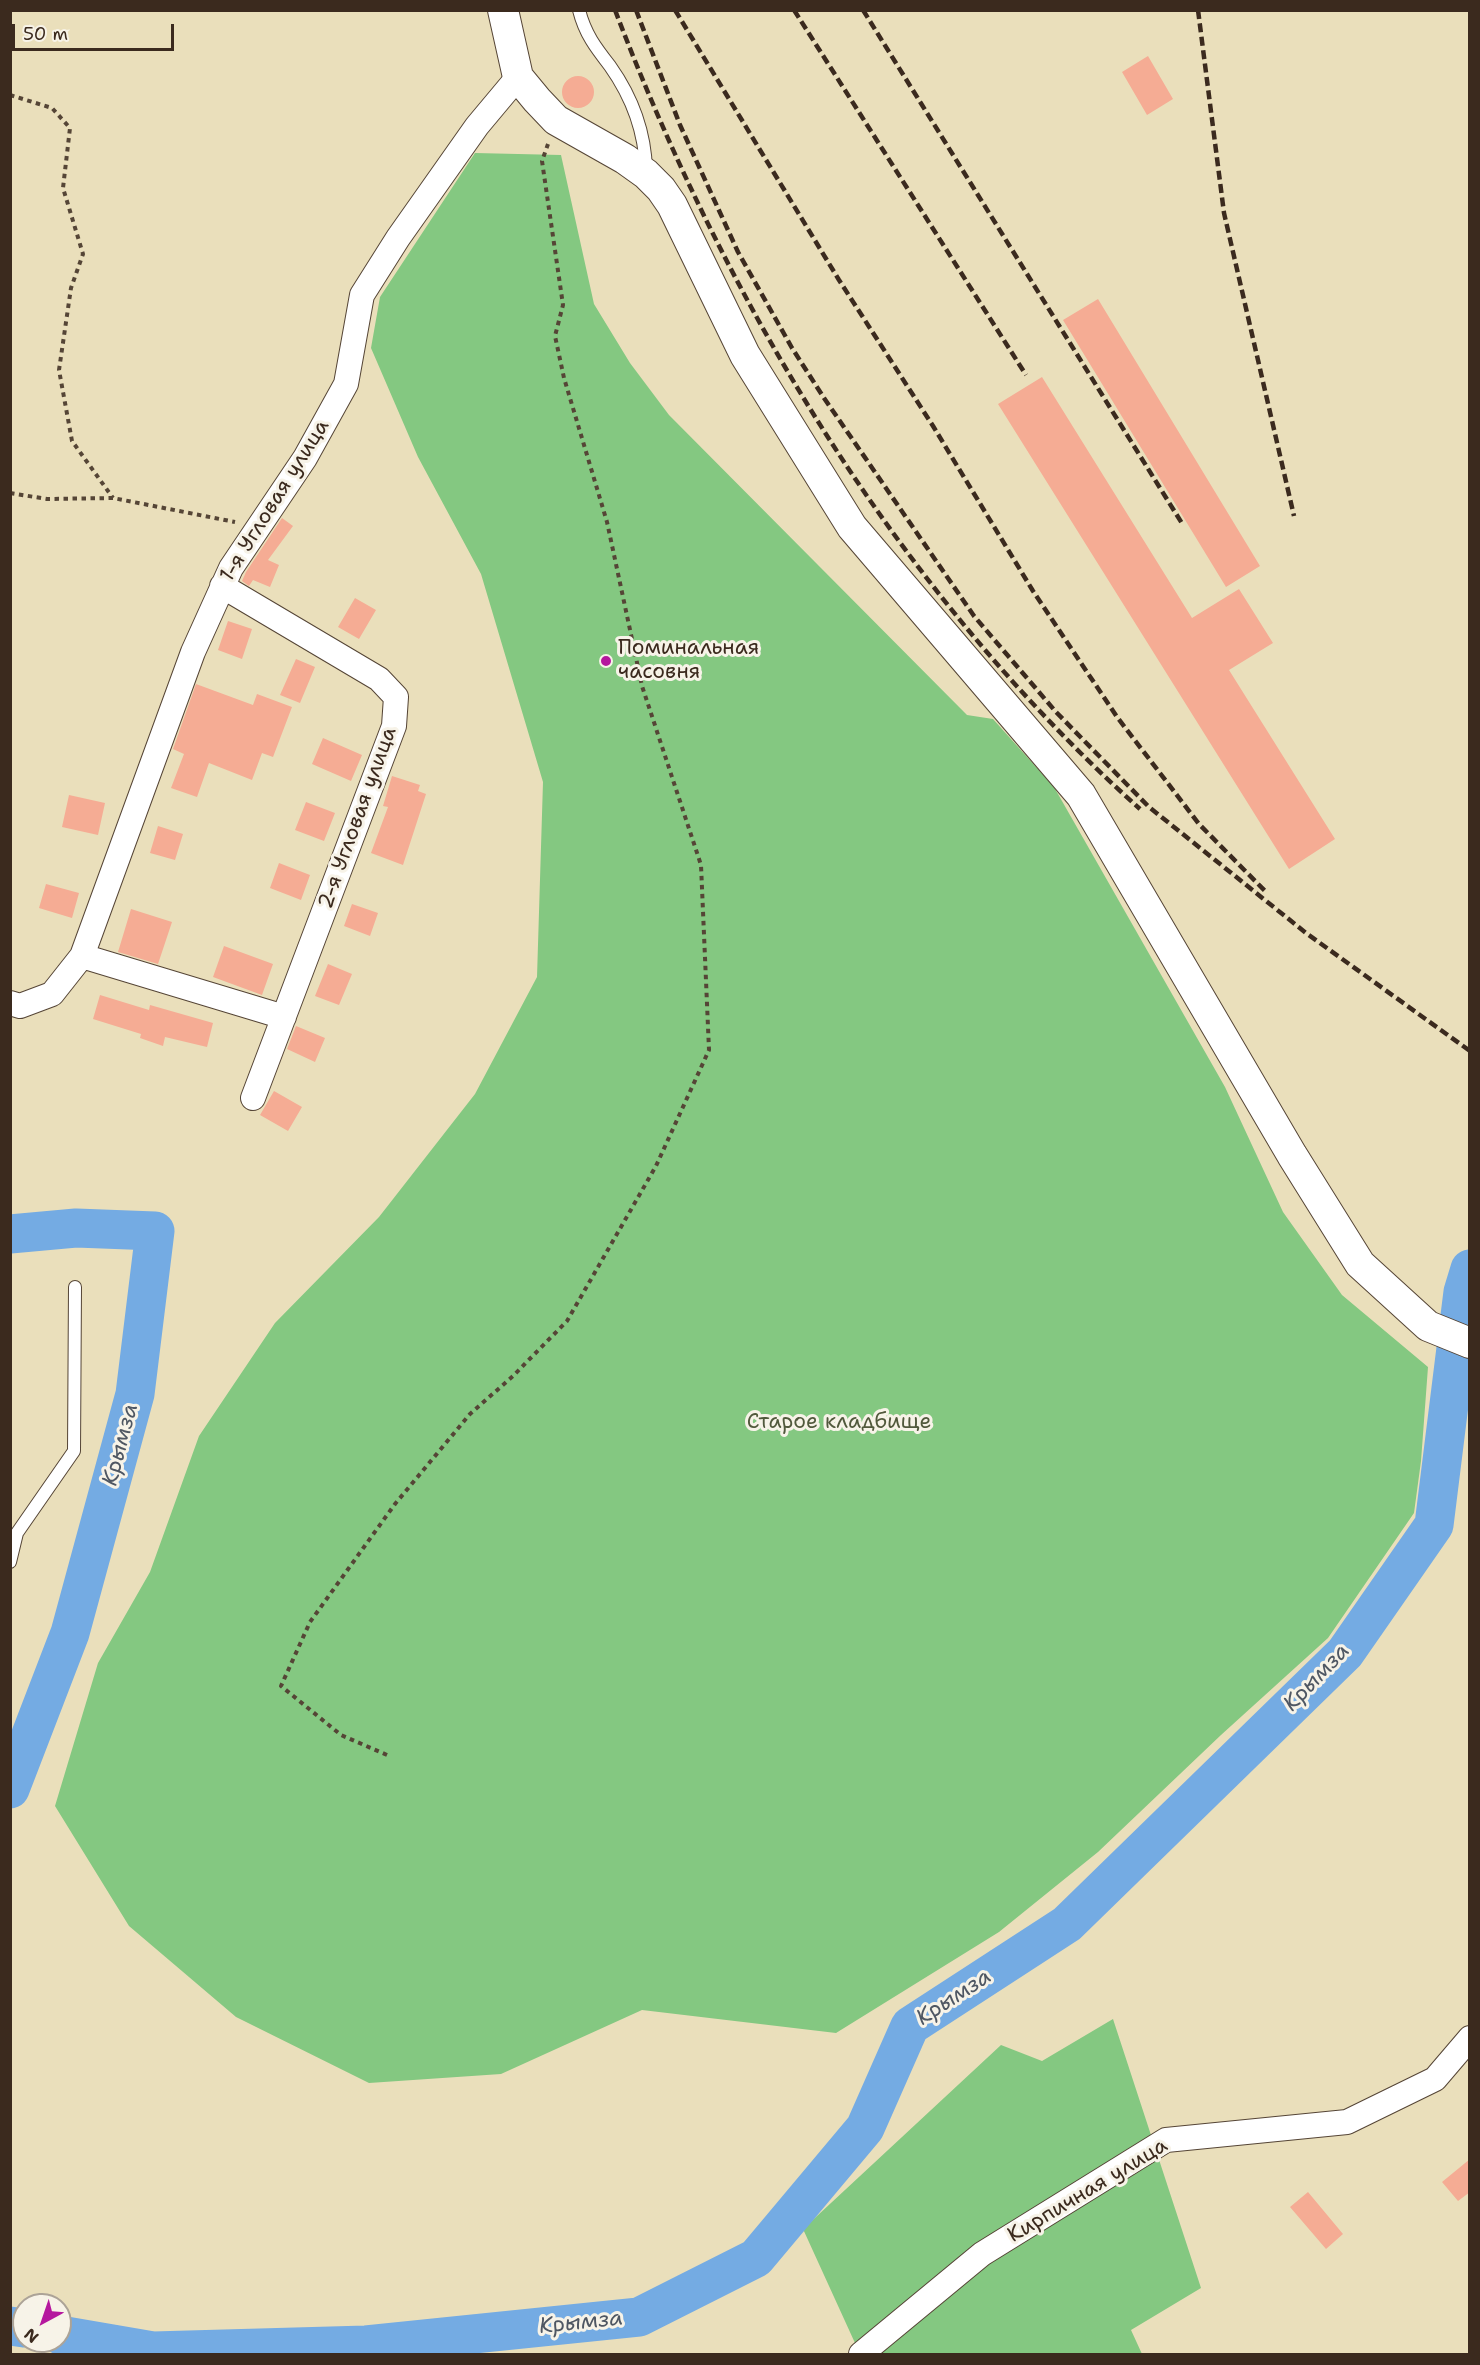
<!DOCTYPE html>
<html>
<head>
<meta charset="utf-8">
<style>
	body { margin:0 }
	#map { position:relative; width:1480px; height:2365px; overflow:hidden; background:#eadfbb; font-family:"Shantell Sans",sans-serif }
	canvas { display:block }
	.frame { position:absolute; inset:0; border:12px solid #3b2a1e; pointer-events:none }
	.north { position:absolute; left:12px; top:2293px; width:60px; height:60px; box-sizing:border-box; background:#f7f3e8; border:2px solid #aca397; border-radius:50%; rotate:220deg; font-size:16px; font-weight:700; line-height:24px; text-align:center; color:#3b2a1e }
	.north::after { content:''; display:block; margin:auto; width:21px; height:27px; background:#b5179e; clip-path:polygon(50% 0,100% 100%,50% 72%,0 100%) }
	.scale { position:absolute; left:12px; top:24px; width:162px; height:27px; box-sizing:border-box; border:3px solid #3b2a1e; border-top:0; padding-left:8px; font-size:18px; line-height:21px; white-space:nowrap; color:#3b2a1e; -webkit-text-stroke:4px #f7f3e8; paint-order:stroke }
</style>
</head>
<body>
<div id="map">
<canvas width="1480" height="2365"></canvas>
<div class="frame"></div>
<div class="north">N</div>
<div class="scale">50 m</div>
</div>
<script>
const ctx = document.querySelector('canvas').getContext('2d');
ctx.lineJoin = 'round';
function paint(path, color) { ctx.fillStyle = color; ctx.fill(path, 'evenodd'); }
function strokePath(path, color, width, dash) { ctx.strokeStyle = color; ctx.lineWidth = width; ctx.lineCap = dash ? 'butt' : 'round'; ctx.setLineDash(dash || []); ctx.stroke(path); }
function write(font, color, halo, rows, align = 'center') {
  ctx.font = font + ' "Shantell Sans",sans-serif'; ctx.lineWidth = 6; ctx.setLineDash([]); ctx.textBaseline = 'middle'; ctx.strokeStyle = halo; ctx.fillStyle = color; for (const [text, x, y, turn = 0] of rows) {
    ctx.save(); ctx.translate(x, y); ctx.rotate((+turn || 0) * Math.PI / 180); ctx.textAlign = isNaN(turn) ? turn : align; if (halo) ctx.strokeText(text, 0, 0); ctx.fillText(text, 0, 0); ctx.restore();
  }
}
paint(new Path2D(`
	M475 153 561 155 594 304 630 363 669 415 967 715 993 719 1054 787 1225 1087 1283 1212 1342 1295 1428 1367 1421 1461 1414 1513 1328 1638 1221 1735 1098 1852 999 1932 836 2033 642 2010 501 2074 369 2083 236 2017 129 1926 55 1806 98 1663 150 1572 199 1436 275 1323 379 1217 475 1094 537 977 543 782 481 574 418 457 371 348 380 297Z
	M1113 2019 1201 2288 1131 2330 1142 2354H860L803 2229 1001 2045 1042 2061Z`), '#84c881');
strokePath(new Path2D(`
	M10 1234 76 1228 155 1231 135 1394 70 1633 10 1789
	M10 2326 24 2328
	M60 2335 153 2351 366 2345 639 2317 756 2258 865 2128 910 2026 1067 1924 1345 1653 1434 1525 1463 1292 1470 1269`), '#74abe3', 39);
paint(new Path2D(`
	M1148 56 1173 99 1147 115 1122 72Z
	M562 92a16 16 0 1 1 32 0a16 16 0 1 1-32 0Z
	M1098 299 1260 566 1226 587 1063 320Z
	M1042 377 1192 618 1239 589 1273 643 1229 670 1335 839 1289 869 998 404Z
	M282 518 293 526 268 560 279 565 270 587 253 580 249 586 242 581 246 572Z
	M355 598 376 610 359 639 338 627Z
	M228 621 252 629 242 659 218 650Z
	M296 659 315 667 300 703 280 695Z
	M196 684 253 705 257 694 292 707 273 757 262 753 252 780 209 763 197 797 171 788 184 754 173 749Z
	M323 738 362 755 351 781 312 764Z
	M392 776 420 785 418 791 426 794 403 865 371 853 388 807 383 806Z
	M69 795 105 803 98 835 62 827Z
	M306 802 335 813 324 841 295 830Z
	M158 826 183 834 175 860 150 853Z
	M279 863 310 875 301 900 270 888Z
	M46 884 79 893 72 918 39 908Z
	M352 904 378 913 370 936 344 926Z
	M131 909 172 922 158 964 118 952Z
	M224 946 273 964 262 995 213 977Z
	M328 964 352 974 339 1005 315 996Z
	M100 995 149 1010 150 1005 213 1023 207 1047 165 1037 163 1046 140 1038 141 1034 93 1019Z
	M296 1026 325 1038 315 1062 287 1049Z
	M274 1091 302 1107 288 1131 260 1115Z
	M1470 2159V2192L1458 2201 1442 2182Z
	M1308 2192 1343 2234 1326 2249 1290 2207Z`), '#f5ac94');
const service = new Path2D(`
	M579 10C585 34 596 48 610 66 632 97 645 132 646 170
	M10 1562 17 1533 74 1451 75 1287`);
const minor = new Path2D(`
	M222 586 379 679 396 697 394 726 253 1098
	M82 956 284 1017
	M10 1003 20 1006 52 994 82 956 193 652 231 568 305 458 346 384 362 295 398 238 477 126 518 77
	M861 2354 982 2254 1166 2140 1347 2122 1435 2079 1470 2038`);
const tertiary = new Path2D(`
	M503 10 518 77 537 100 556 120 625 159 646 174 661 189 672 205 745 355 852 527 1081 795 1292 1155 1360 1264 1428 1326 1470 1343`);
strokePath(service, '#554536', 14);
strokePath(minor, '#554536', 26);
strokePath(tertiary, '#554536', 32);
strokePath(new Path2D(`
	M10 95 52 108 70 128 63 188 83 254 71 288 59 370 72 441 113 498
	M10 493 47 499 113 498 235 522
	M387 1755 341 1735 281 1686 310 1622 395 1504 470 1414 513 1376 567 1321 656 1166 709 1050 701 865 642 686 607 522 564 378 555 336 563 305 542 161 548 144`), '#554536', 4, [4.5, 4.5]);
strokePath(service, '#fff', 12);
strokePath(minor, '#fff', 24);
strokePath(tertiary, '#fff', 30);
strokePath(new Path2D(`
	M615 10C729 309 901 595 1140 809
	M636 10 680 125 738 252 792 348 824 398 974 616 1056 712 1149 807 1306 933 1470 1051
	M675 10 839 280 933 426 1033 591 1117 717 1199 824 1265 891
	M794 10 1026 375
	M863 10 1183 525
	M1198 10 1224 213 1294 516`), '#3b2a1e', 4.5, [9, 4.5]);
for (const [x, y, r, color] of [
	[606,661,6,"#b5179e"]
]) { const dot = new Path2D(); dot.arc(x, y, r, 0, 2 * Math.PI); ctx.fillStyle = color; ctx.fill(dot); strokePath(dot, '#f7f3e8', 2); }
write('21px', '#3b2a1e', '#f7f3e8', [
	["1-я Угловая улица",275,501,-58],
	["2-я Угловая улица",358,818,-70],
	["Кирпичная улица",1088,2191,-31]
]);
write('21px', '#3b2a1e', '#f7f3e8', [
	["Поминальная",618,649],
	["часовня",618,673]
], 'left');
write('21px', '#51593c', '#f7f3e8', [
	["Старое кладбище",839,1423]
]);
write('italic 22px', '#4f5763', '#f7f3e8', [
	["Крымза",121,1445,-75],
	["Крымза",1317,1678,-46],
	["Крымза",954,1998,-33],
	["Крымза",581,2323,-6]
]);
</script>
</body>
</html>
